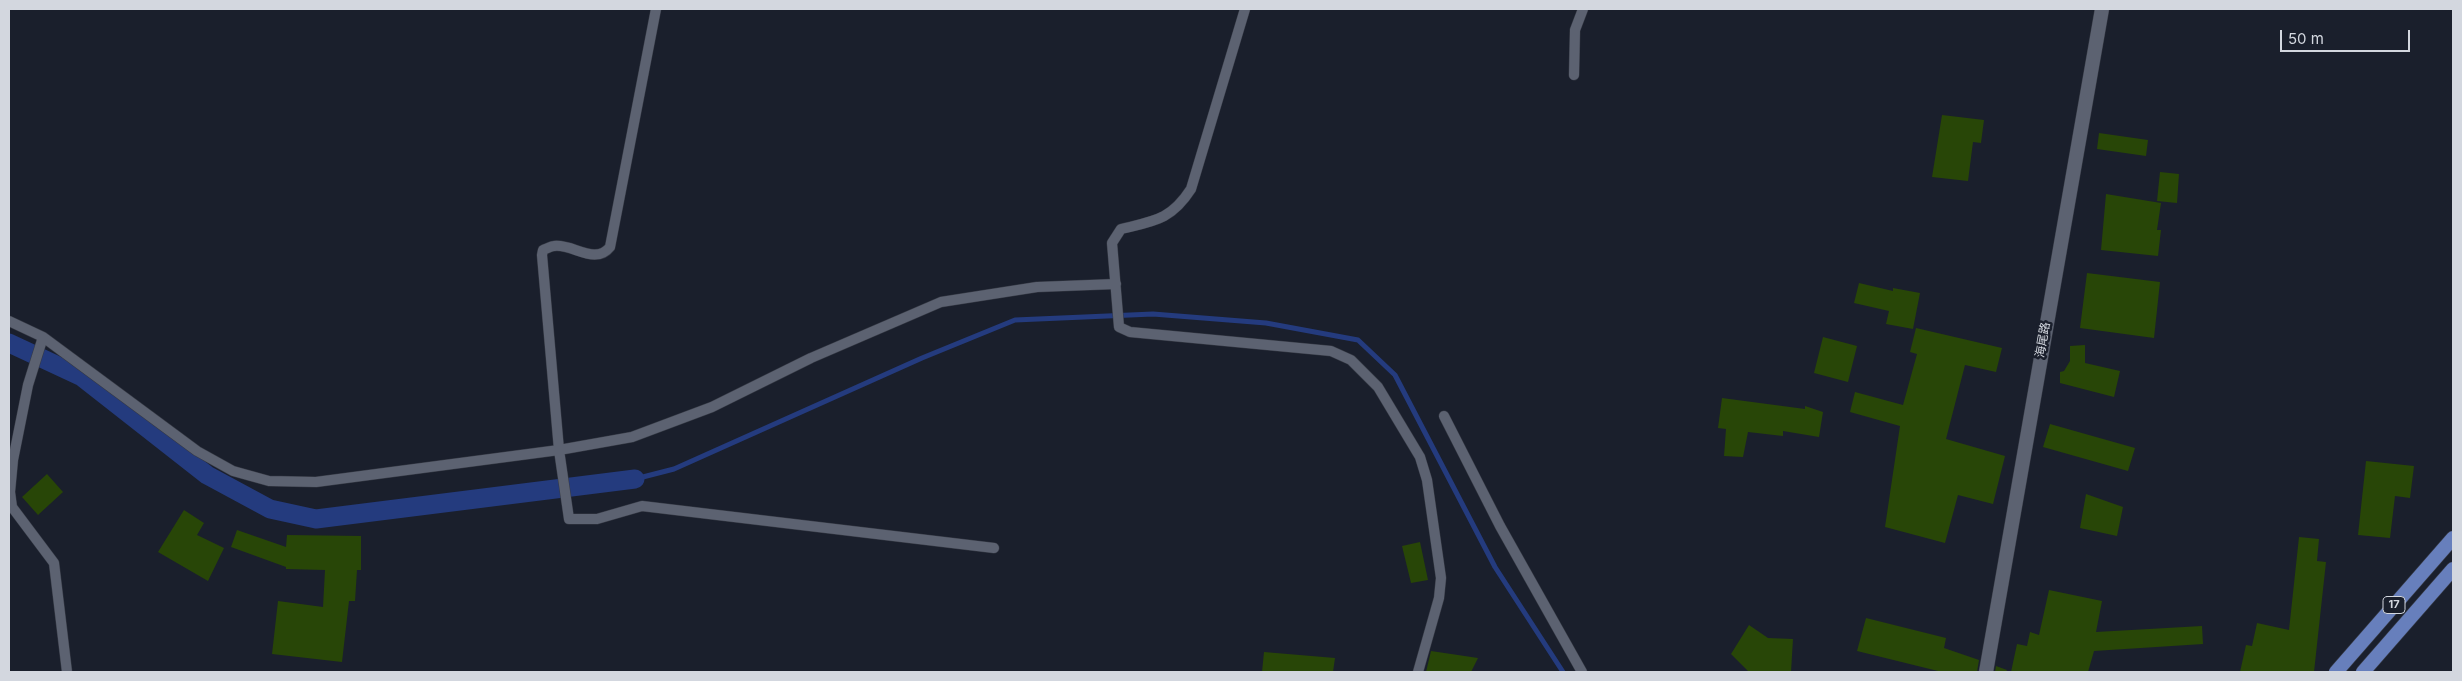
<!DOCTYPE html>
<html>
<head>
<meta charset="utf-8">
<style>
	body { margin:0 }
	#map { position:relative; width:2462px; height:681px; overflow:hidden; background:#1a1f2c; font-family:Inter,sans-serif }
	canvas { display:block }
	.frame { position:absolute; inset:0; border:10px solid #d3d7df; pointer-events:none }
	.scale { position:absolute; left:2280px; top:30px; width:130px; height:22px; box-sizing:border-box; border:2px solid #d3d7df; border-top:0; padding-left:6px; font-size:15px; line-height:18px; white-space:nowrap; color:#d3d7df; -webkit-text-stroke:4px #1a1f2c; paint-order:stroke }
</style>
</head>
<body>
<div id="map">
<canvas width="2462" height="681"></canvas>
<div class="frame"></div>
<div class="scale">50 m</div>
</div>
<script>
const ctx = document.querySelector('canvas').getContext('2d');
ctx.lineJoin = 'round';
function strokePath(path, color, width, dash) { ctx.strokeStyle = color; ctx.lineWidth = width; ctx.lineCap = dash ? 'butt' : 'round'; ctx.setLineDash(dash || []); ctx.stroke(path); }
function paint(path, color) { ctx.fillStyle = color; ctx.fill(path, 'evenodd'); }
function write(font, color, halo, rows, align = 'center') {
  ctx.font = font + ' Inter,"Noto Sans TC",sans-serif'; ctx.lineWidth = 5; ctx.setLineDash([]); ctx.textBaseline = 'middle'; ctx.strokeStyle = halo; ctx.fillStyle = color; for (const [text, x, y, turn = 0] of rows) {
    ctx.save(); ctx.translate(x, y); ctx.rotate((+turn || 0) * Math.PI / 180); ctx.textAlign = isNaN(turn) ? turn : align; if (halo) ctx.strokeText(text, 0, 0); ctx.fillText(text, 0, 0); ctx.restore();
  }
}
strokePath(new Path2D(`
	M635 479 674 469 922 358 1015 320 1153 314 1266 323 1358 340 1395 375 1495 567 1563 672`), '#243b7e', 5);
strokePath(new Path2D(`
	M9 343 82 377 207 475 270 509 316 519 635 479`), '#243b7e', 19);
paint(new Path2D(`
	M1942 115 1984 120 1981 143 1973 142 1968 181 1932 177Z
	M2099 133 2148 140 2146 156 2097 149Z
	M2160 172 2179 174 2177 203 2157 201Z
	M2106 194 2161 203 2157 230H2161L2158 256 2101 250Z
	M2087 273 2160 282 2154 338 2080 328Z
	M1859 283 1893 291V288L1920 293 1913 329 1886 324 1889 311 1854 303Z
	M1916 328 2002 348 1996 372 1965 365 1946 439 2005 456 1993 504 1958 495 1945 543 1885 527 1900 426 1850 412 1855 392 1903 405 1917 354 1910 352Z
	M1823 337 1857 346 1848 382 1814 373Z
	M2085 345V363L2120 371 2114 397 2060 383V372L2064 371 2070 361V346Z
	M1722 398 1805 409V406L1823 412 1819 437 1783 431V436L1748 432 1743 457 1724 456 1726 429 1718 428Z
	M2050 424 2135 448 2128 471 2043 447Z
	M2366 461 2414 466 2410 498 2395 496 2390 538 2358 535Z
	M47 474 63 492 38 515 22 497Z
	M2086 494 2123 507 2117 536 2080 528Z
	M184 510 204 523 197 535 224 548 208 581 158 552Z
	M237 530 286 547 287 535 361 536V570H357L355 601H349L342 662 272 654 278 601 323 607 325 570 286 569V567L231 547Z
	M2299 537 2319 539 2317 561 2326 562 2314 672H2240L2246 645 2252 646 2257 623 2289 630Z
	M1420 542 1428 580 1411 583 1402 546Z
	M2049 590 2102 601 2096 632 2202 626 2203 644 2094 651 2088 672H2011L2017 644 2027 646 2030 632 2039 635Z
	M1866 618 1946 638 1944 648 1979 660 1977 672H1942L1857 651Z
	M1749 625 1768 638 1793 639 1791 672H1749L1731 654Z
	M1431 651 1478 658 1471 672H1426Z
	M1264 652 1335 658 1333 672H1262Z
	M1996 666 2007 670 2006 672H1995Z`), '#284607');
const service = new Path2D(`
	M656 9 610 247C595 266 572 243 554 246 551 246 546 249 543 250L542 255 559 450 569 519H597L642 506 994 548
	M1245 9 1191 189C1171 220 1154 221 1121 229L1112 243 1119 327 1130 332 1331 351 1351 360 1378 387 1420 457 1427 480 1441 578 1439 598 1418 672
	M1574 75 1575 30 1583 9
	M9 321 43 337 197 451 233 471 269 481 316 482 559 450 632 437 712 407 811 358 941 302 1037 287 1116 284
	M43 337 28 385 13 460 10 492 12 507 54 563 67 672
	M1444 416 1500 526 1582 672`);
const minor = new Path2D(`
	M1986 672 2102 9`);
const primary = new Path2D(`
	M2336 672 2453 538
	M2363 672 2453 569`);
strokePath(service, '#363a45', 11);
strokePath(minor, '#363a45', 15);
strokePath(primary, '#363a45', 15);
strokePath(service, '#5c6271', 10);
strokePath(minor, '#5c6271', 14);
strokePath(primary, '#677fbc', 14);
for (const [x, y, w] of [
	[2394,605,22]
]) { const box = new Path2D(); box.roundRect(x - w / 2, y - 8.5, w, 17, 4); ctx.fillStyle = '#1a1f2c'; ctx.fill(box); strokePath(box, '#d3d7df', 1); }
write('bold 11px', '#d3d7df', null, [
	["17",2394,605]
]);
write('12px', '#d3d7df', '#1a1f2c', [
	["海尾路",2043,340,-80]
]);
</script>
</body>
</html>
